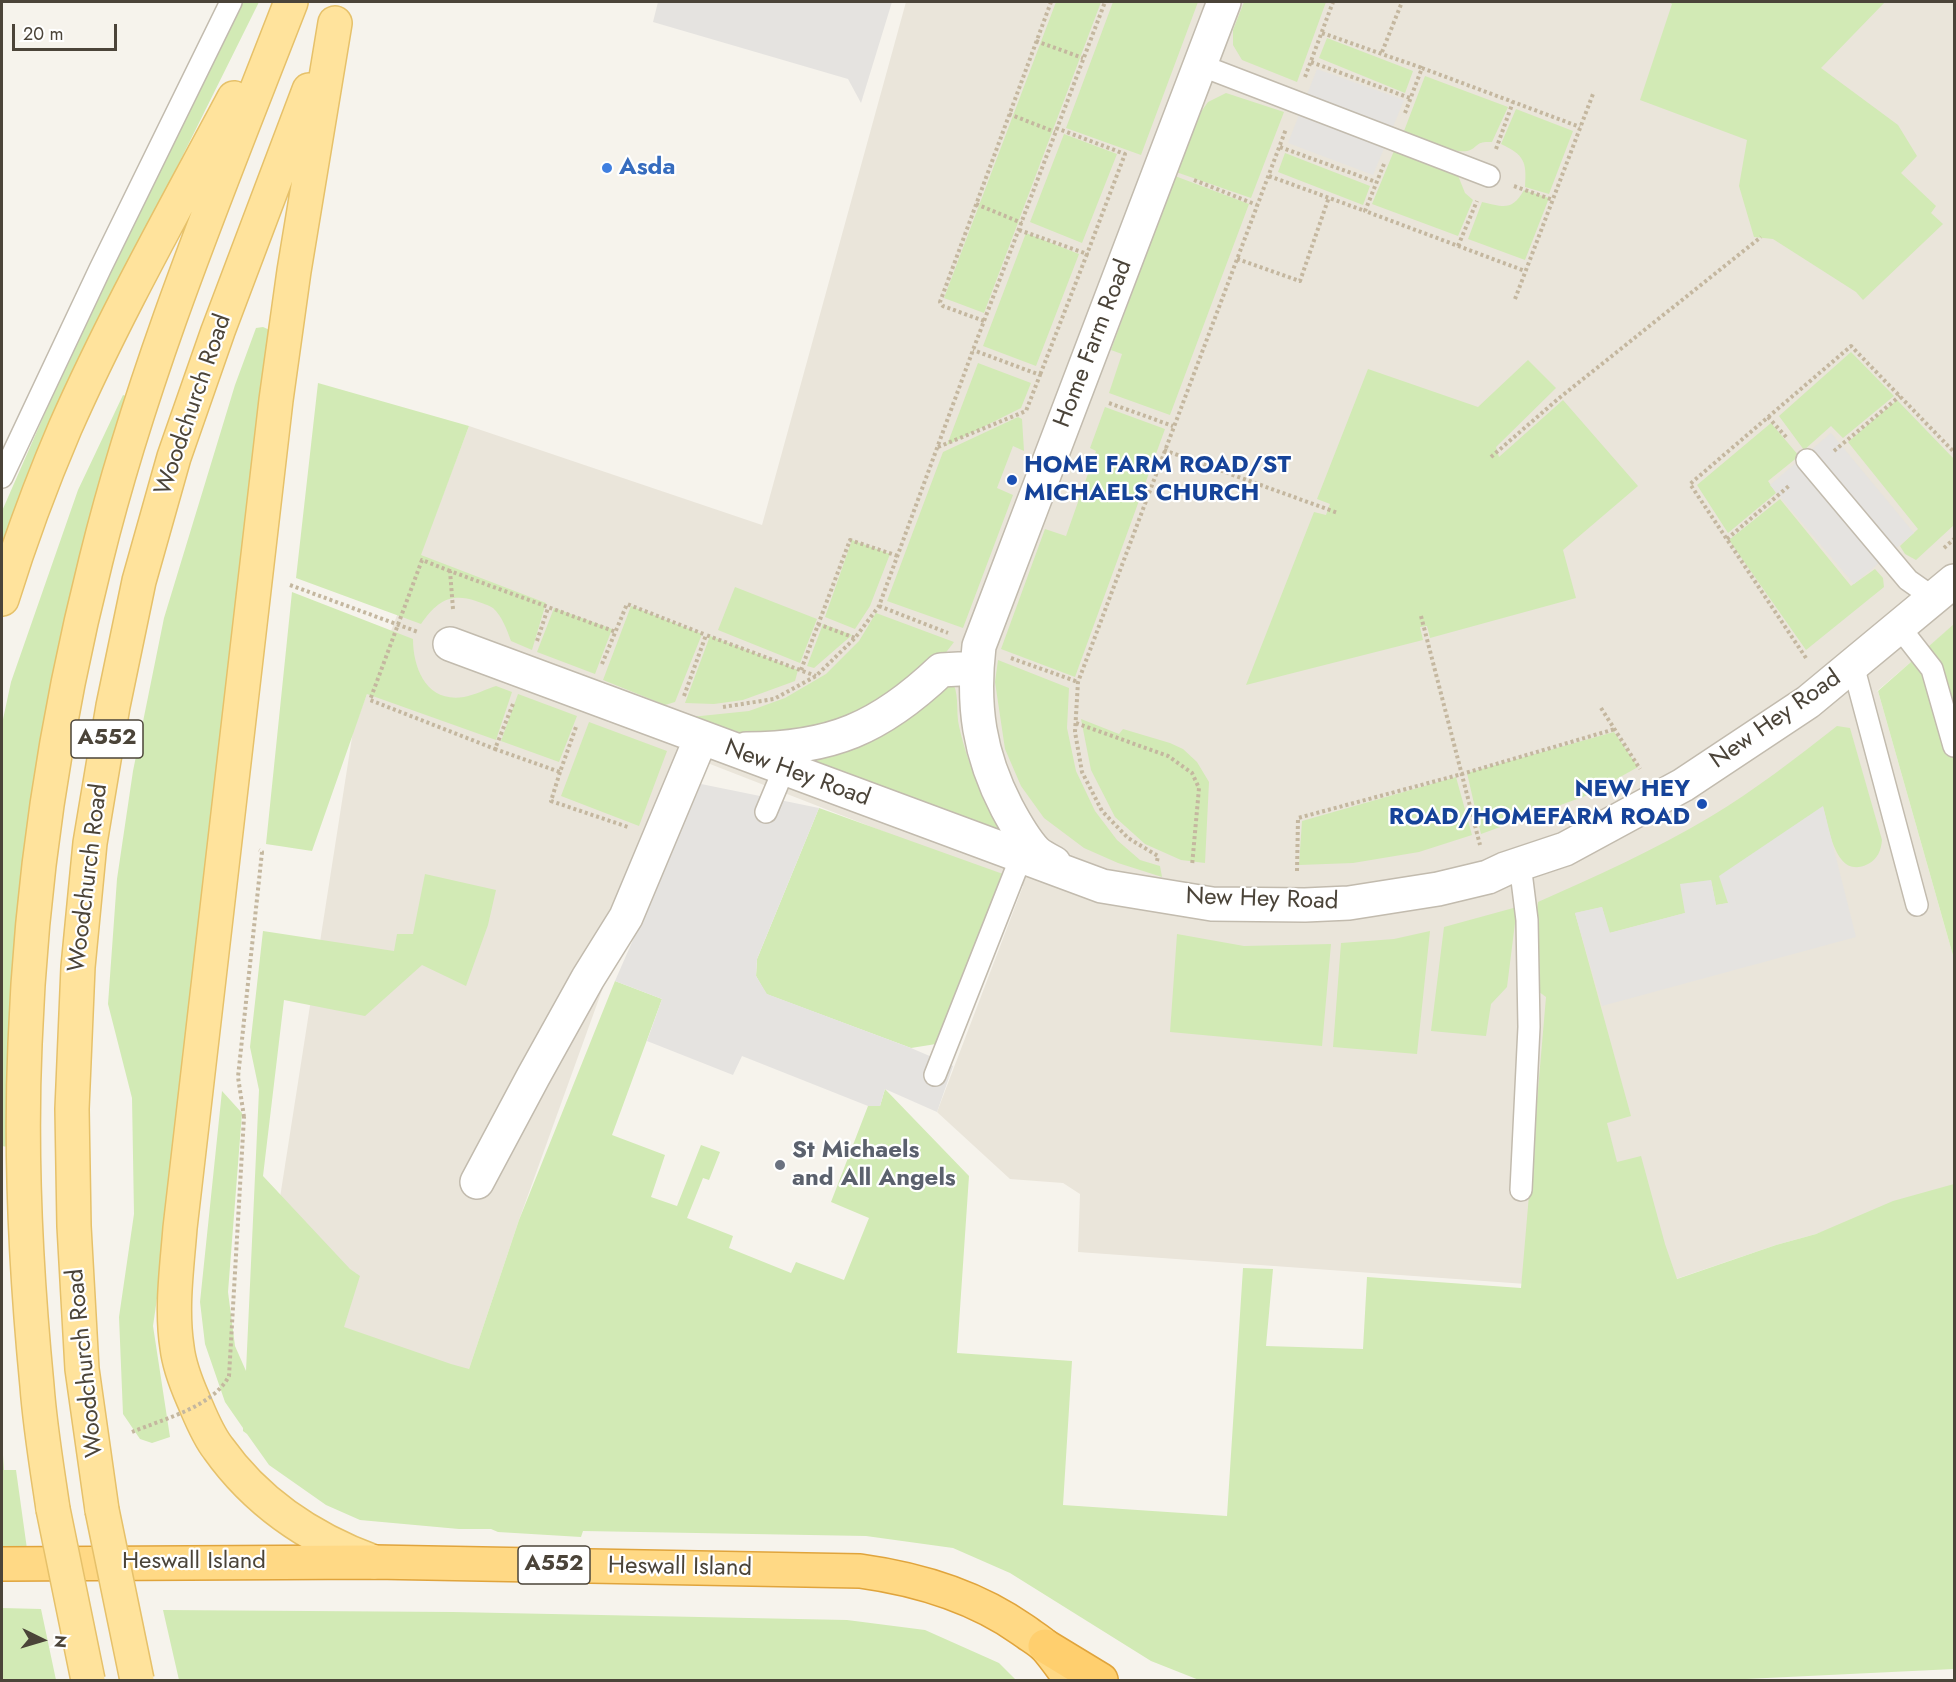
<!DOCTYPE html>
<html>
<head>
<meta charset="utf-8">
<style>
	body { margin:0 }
	#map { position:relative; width:1956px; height:1682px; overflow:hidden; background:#f6f3ec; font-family:Jost,sans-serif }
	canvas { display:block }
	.frame { position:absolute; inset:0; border:3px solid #4b4439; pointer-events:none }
	.north { position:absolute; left:12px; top:1610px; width:60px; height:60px; -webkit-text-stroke:4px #fff; paint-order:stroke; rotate:95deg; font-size:16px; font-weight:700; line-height:24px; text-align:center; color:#4b4439 }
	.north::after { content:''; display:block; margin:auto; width:21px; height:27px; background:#4b4439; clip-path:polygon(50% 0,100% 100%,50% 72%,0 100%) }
	.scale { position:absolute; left:12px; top:24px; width:105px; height:27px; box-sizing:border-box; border:3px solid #4b4439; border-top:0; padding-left:8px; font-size:18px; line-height:21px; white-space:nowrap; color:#4b4439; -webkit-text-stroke:4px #fff; paint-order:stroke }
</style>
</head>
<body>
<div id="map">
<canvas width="1956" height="1682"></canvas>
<div class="frame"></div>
<div class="north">N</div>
<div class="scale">20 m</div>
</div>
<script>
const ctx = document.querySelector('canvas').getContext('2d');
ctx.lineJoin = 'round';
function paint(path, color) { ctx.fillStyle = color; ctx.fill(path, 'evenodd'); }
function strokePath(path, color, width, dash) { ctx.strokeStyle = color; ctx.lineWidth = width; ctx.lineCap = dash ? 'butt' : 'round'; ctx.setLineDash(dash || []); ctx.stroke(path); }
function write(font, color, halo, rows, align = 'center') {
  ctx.font = font + ' Jost,sans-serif'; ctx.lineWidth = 4.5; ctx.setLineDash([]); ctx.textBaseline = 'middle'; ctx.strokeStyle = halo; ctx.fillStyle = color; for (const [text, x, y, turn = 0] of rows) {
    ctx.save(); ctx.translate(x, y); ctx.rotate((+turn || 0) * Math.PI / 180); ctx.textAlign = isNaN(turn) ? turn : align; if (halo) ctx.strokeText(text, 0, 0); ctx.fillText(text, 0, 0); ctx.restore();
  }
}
paint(new Path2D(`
	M906 2H1954V625L1876 692 1878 691 1954 959V1188L1816 1234 1776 1245 1638 1292 1078 1252 1080 1194 1063 1183 1010 1179 937 1112 1023 886 687 755 519 1220 469 1369 465 1411 258 1338 353 731 469 426 762 525Z`), '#eae5da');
paint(new Path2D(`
	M237 2H259L115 292 2 564V511L105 276Z
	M1056 2H1101L984 313 944 298Z
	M1113 2H1198L1141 155 1066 128Z
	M1244 2H1326L1297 82 1242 60 1233 45V30Z
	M1669 2H1885L1821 68 1898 125 1917 156 1901 173 1936 206 1931 213 1943 224 1863 300 1856 292 1773 239 1754 237 1739 186 1747 140 1640 100 1672 4Z
	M1327 38 1413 71 1405 93 1319 58Z
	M1425 76 1508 107 1492 142C1474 141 1480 147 1467 151 1453 154 1418 136 1404 131Z
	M1226 93 1284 112 1251 198 1176 172 1198 116 1208 102Z
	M1516 109 1573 131 1549 194 1525 187C1527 161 1524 155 1501 144Z
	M1064 134 1117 154 1082 243 1030 222Z
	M1396 146 1455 168 1465 193 1473 200 1458 236 1372 204Z
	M1285 153 1370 186 1363 205 1278 172Z
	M1175 176 1249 204 1170 415 1109 393 1122 354 1111 350Z
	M1524 190 1549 198 1525 260 1468 239 1482 202C1504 207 1512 211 1524 190Z
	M1026 233 1079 254 1036 366 983 346Z
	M263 327 272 331 166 1236 153 1326 170 1437 152 1443 140 1439 123 1414 119 1317 134 1214 132 1098 108 1004 117 879 133 771 164 618 235 385 256 328Z
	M1851 352 1894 396 1843 438 1831 426 1804 450 1779 416Z
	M1528 360 1556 388 1496 447 1499 457 1563 400 1638 486 1563 550 1576 598 1430 638 1427 626 1420 627 1423 640 1246 685 1314 512 1326 515 1330 504 1317 499 1368 369 1478 407Z
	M978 363 1031 383 1021 408 947 445Z
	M318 383 469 426 421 555 546 603 532 650 511 641C507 630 502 616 493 608 489 605 481 603 476 601 449 592 436 603 421 624L296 578Z
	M123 395 131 398 80 580 13 1148 2 1146V724L11 682 78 490Z
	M1897 400 1954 459V525L1916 560 1905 554 1900 546 1918 529 1848 442Z
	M1105 407 1165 429 1075 677 1001 649 1045 529 1066 536 1096 451 1090 448Z
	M1018 417 1022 419 1024 451 1013 446 997 488 1013 495 963 628 887 601 943 452Z
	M1771 423 1799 456 1768 481 1776 493 1728 533 1697 485Z
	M1780 499 1851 586 1875 569 1883 578 1884 587 1806 650 1729 540Z
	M852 540 890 554 870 606 855 629 825 617Z
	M735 587 817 619 800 663 718 630Z
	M292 592 413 639C413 669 427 703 464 697 475 695 486 689 496 686L512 692 496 740 367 694 312 851 266 844Z
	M631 606 702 634 675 702 665 705 603 680Z
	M554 608 612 629 595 674 537 652Z
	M876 613 954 642 944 655 855 719 768 735 739 732 691 717 749 711 785 698 826 674 859 641Z
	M823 624 852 635 814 668 807 666Z
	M1954 624V959L1878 691Z
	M710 636 798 670 795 681 743 700 714 704 685 703Z
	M998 660 1069 688 1067 728 1076 771 1095 811 1117 840 1140 860 1160 866 1162 877 1118 863 1084 848 1044 818 1021 786 1005 749 995 682Z
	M941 684 954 685C959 698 956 713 959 726 969 771 984 798 1010 834L812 766 809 759Z
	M518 694 577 716 559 762 501 741Z
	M1081 719 1119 734 1123 729 1170 743 1183 749 1197 762 1209 782 1205 863 1181 860 1145 844 1115 817 1091 770Z
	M589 722 667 751 639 826 561 796Z
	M1837 726 1850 728 1882 840C1881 850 1878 859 1868 864 1835 881 1829 827 1823 807L1728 903 1716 905 1711 880 1685 913 1609 933 1602 907 1575 913 1631 1116 1607 1123 1617 1162 1641 1156 1665 1244 1677 1279 1776 1245 1816 1234 1893 1201 1954 1184V1669L1725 1680H1199L1151 1661 1010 1573 953 1548 866 1536 583 1531 581 1537 498 1532 491 1529H459L360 1520 326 1505 269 1465 247 1434 243 1431V1428L225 1402 205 1344 200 1302 222 1091 242 1113 228 1292 235 1346 246 1371 259 1090 250 1047 263 931 394 951 397 934H413L425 874 496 890 488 925 466 986 422 965 365 1016 284 1000 263 1176 350 1269 360 1276 344 1327 451 1364 469 1369 519 1220 615 981 662 999 612 1135 665 1155 651 1197 677 1206 701 1145 720 1152 709 1180 703 1178 687 1218 733 1236 729 1248 791 1273 796 1262 844 1280 869 1218 831 1202 868 1106H880L885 1089 969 1176 957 1353 1072 1361 1063 1505 1227 1516 1243 1268 1273 1269 1266 1346 1363 1349 1367 1277 1521 1288 1546 997 1527 983 1538 902C1596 876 1655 850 1710 817 1755 790 1796 758 1837 726Z
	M1614 732 1638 767 1588 795 1481 834 1467 773Z
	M1456 777 1472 835 1419 852 1353 863 1299 865 1302 821Z
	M819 808 1003 874 948 1031 936 1044 911 1048 766 994 756 976 757 959Z
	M1517 907 1507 987 1491 1004 1486 1036 1431 1031 1444 927Z
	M1430 931 1417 1054 1333 1047 1341 943 1394 939Z
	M1177 934 1244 946 1331 944 1322 1046 1170 1032Z
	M2 1440 4 1470H16L27 1549 2 1548Z
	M2 1608 41 1609 56 1680H2Z
	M163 1610 453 1612 847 1620 925 1630 999 1663 1016 1680H179Z`), '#d2eab5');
paint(new Path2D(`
	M658 2H892L861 103 848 79 653 22Z
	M1317 69 1404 100 1373 175 1288 143Z
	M1831 433 1914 533 1854 584 1770 485Z
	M701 784 819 808 757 959 756 976 767 994 911 1048 953 1066 937 1112 885 1089 880 1106H868L742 1056 733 1075 647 1041 662 999 615 981Z
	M1823 806 1856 937 1602 1006 1575 913 1602 907 1610 933 1685 913 1680 884 1711 880 1716 905 1728 903 1719 876Z`), '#e5e3e0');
const service = new Path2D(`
	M1200 65 1489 176
	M1807 460 1908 580 1935 599
	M2 477 100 269 231 2
	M1900 628 1932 669 1954 746
	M1853 665 1917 905
	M766 812 784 769
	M1520 864 1527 920 1529 1027 1521 1190
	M935 1075 1021 857`);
const minor = new Path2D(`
	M450 644 1102 886 1212 904 1305 905 1349 903 1438 889 1488 877 1505 869 1565 849 1683 785 1808 702 1954 581
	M746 749C831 749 880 728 941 670L977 668
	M1054 863C1048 860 1040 856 1035 851 1024 839 1015 823 1007 808 979 754 972 706 979 646 1060 431 1144 217 1224 2
	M477 1182 533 1077 588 978 626 917 701 738`);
const primary = new Path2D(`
	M335 23 294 271 276 400 180 1228C177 1267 171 1308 177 1347 179 1365 186 1383 193 1399 200 1415 207 1434 218 1448 257 1503 311 1539 374 1562
	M2 599C20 541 41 484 65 428 115 315 176 207 234 98
	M53 1509C47 1468 40 1427 37 1386 26 1273 20 1158 25 1044 31 881 56 718 96 560 143 369 220 185 291 2
	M102 1510 82 1369 74 1226 72 1109 78 967 90 843 113 706 139 581 174 457 218 331 309 90`);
const trunk = new Path2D(`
	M2 1564 374 1562 860 1571C918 1579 975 1596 1023 1630 1031 1636 1040 1641 1046 1647 1052 1654 1058 1662 1063 1669`);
const motorway = new Path2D(`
	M1045 1646 1101 1680`);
strokePath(service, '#c2bbae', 24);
strokePath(minor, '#c2bbae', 36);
strokePath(primary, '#e6c16a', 36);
strokePath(trunk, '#e0a43c', 36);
strokePath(motorway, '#e0a43c', 36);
strokePath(new Path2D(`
	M1322 33 1422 68
	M1036 41 1083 58
	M1382 52 1402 2
	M1311 62 1410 98
	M1305 77 1333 2
	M1405 113 1422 68 1580 127
	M1009 114 1055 132
	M1056 128 1125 154 1087 254
	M1280 147 1376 182
	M1496 149 1513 102
	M1384 164 1365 211 1525 271
	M1269 176 1365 211
	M1194 180 1257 205
	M1514 186 1553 200
	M976 204 1022 223
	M1019 230 1087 254 1040 375
	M1458 246 1477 201
	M1237 259 1300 281 1329 197
	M1515 299 1593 94
	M984 321 943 306 940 302 1051 2
	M1109 403 1173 426
	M1768 417 1788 439
	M938 447 1026 411 1040 375 973 350
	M1164 450 1338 513
	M1834 451 1900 396
	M1491 457 1558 399 1761 237
	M1727 539 1790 485
	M1944 548 1954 539
	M450 571 422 560 370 700 495 749
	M290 585 418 632
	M879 606 948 633
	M453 609 450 571 616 632
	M1421 616 1480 845
	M818 624 855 638
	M537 641 548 608
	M1011 658 1078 682
	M1806 658 1690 484 1851 346 1954 452
	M602 664 627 604 706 635
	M801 670 850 540 898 556
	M684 696 706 635 816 676
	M513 704 495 749 560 772 576 727
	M723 707 774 699 816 676 855 638 879 606 973 350 1105 2
	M1601 708 1640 769
	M1076 723 1168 756 1192 773 1199 788 1192 866
	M560 772 551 801 628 827
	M1157 861 1158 856 1128 838 1102 811 1082 772 1075 732 1078 682 1286 129
	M1297 871 1298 818 1462 774 1615 729
	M244 1117 238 1077 262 852 259 850`), '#c4b79f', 4, [3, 3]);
strokePath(service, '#fff', 21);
strokePath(minor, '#fff', 33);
strokePath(primary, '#ffe39c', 33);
strokePath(trunk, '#ffd985', 33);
strokePath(motorway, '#ffcf6e', 33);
const primaryBridge = new Path2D(`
	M53 1509 88 1680
	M102 1510 137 1680`);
strokePath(primaryBridge, '#e6c16a', 36, []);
strokePath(new Path2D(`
	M132 1432C163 1419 213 1407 229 1376L244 1117`), '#c4b79f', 4, [3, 3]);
strokePath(primaryBridge, '#ffe39c', 33);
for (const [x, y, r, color] of [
	[607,168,6,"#3f7fe0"],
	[1012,480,6,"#1a4fb4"],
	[1702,804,6,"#1a4fb4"],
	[780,1165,6,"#6b7280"]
]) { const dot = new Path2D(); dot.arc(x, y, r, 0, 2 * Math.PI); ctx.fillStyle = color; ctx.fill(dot); strokePath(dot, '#fff', 2); }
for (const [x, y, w] of [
	[107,739,72],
	[554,1565,72]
]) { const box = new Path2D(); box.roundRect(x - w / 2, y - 19, w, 38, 4.5); ctx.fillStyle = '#fff'; ctx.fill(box); strokePath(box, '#4b4439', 1.5); }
write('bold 22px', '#4b4439', null, [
	["A552",107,739],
	["A552",554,1565]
]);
write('bold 24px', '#366cbe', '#fff', [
	["Asda",619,168]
], 'left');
write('24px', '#4b4439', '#fff', [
	["Home Farm Road",1094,344,-69],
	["Woodchurch Road",194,405,-71],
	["New Hey Road",1776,720,-35],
	["New Hey Road",797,774,20],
	["Woodchurch Road",89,878,-83],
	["New Hey Road",1262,900,2],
	["Woodchurch Road",86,1363,-96],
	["Heswall Island",194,1562],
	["Heswall Island",680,1568,1]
]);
write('bold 24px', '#164399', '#fff', [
	["HOME FARM ROAD/ST",1024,466],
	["MICHAELS CHURCH",1024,494],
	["NEW HEY",1690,790,"right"],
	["ROAD/HOMEFARM ROAD",1690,818,"right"]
], 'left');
write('bold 24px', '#5b616d', '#fff', [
	["St Michaels",792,1151],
	["and All Angels",792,1179]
], 'left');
</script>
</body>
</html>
